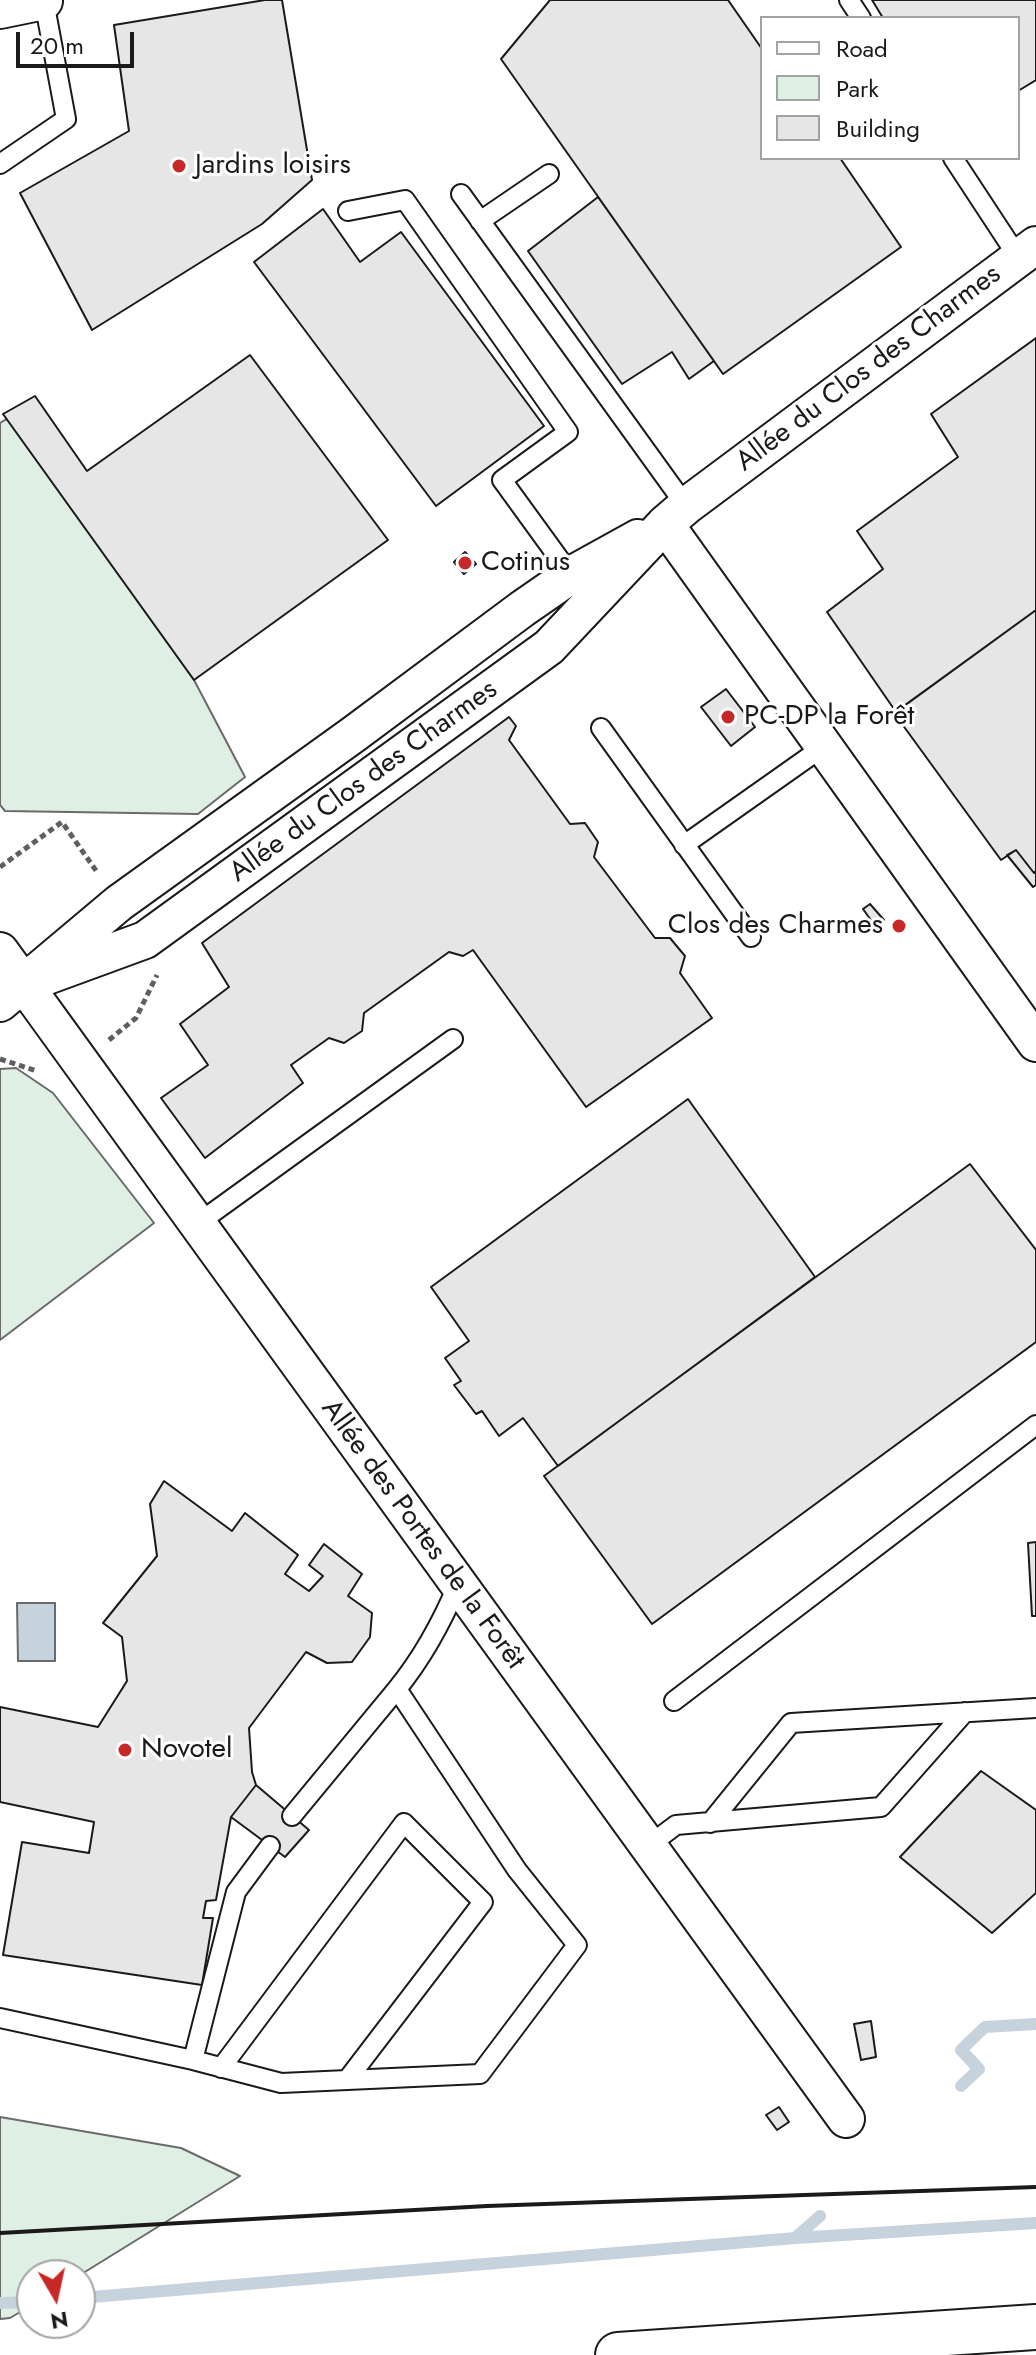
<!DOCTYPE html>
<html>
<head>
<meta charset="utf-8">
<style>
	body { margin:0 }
	#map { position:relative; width:1036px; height:2355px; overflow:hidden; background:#fff; font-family:Jost,sans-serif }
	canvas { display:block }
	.legend { position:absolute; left:760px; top:16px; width:260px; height:144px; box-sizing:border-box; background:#fff; border:2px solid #a3a3a3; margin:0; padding:10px 14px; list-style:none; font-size:24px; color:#1a1a1a }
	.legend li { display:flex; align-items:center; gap:16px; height:40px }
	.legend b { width:40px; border:2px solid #a3a3a3 }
	.north { position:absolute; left:16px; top:2259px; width:80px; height:80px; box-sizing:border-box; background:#fff; border:2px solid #a3a3a3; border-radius:50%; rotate:171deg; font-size:22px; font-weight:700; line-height:32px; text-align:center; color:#1a1a1a }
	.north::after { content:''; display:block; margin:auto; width:28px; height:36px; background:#c62828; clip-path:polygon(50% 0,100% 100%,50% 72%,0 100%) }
	.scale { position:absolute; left:16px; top:32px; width:118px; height:36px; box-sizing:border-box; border:4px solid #1a1a1a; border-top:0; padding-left:10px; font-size:24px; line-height:28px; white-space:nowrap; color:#1a1a1a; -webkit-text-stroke:6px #fff; paint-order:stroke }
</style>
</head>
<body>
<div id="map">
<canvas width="1036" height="2355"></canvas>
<ul class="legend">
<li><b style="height:10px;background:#fff"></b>Road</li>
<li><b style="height:22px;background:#e0efe3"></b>Park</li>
<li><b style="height:22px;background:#e6e6e6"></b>Building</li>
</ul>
<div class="north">N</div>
<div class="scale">20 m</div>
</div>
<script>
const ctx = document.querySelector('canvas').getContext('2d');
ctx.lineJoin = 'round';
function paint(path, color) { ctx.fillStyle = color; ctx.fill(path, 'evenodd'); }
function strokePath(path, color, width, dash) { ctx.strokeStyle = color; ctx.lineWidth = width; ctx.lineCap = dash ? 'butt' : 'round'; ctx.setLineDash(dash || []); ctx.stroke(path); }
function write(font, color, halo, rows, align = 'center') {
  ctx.font = font + ' Jost,sans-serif'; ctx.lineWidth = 6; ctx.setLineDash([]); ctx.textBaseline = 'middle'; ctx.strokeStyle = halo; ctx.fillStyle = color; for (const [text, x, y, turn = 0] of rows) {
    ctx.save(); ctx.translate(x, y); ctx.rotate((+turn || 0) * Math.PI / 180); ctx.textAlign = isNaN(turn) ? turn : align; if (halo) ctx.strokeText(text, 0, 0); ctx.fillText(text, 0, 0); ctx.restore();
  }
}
const green = new Path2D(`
	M7 419 194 680 245 777 198 814 5 811 0 805V423Z
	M16 1068 53 1093 154 1223 0 1340V1069Z
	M0 2117 181 2148 240 2176 80 2275H32V2305L10 2318 0 2319Z`);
paint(green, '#e0efe3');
strokePath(green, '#6a6a6a', 2);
const water = new Path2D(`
	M17 1603H55V1661H18Z`);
paint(water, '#c6d2dc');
strokePath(water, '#6a6a6a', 2);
strokePath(new Path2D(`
	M961 2086 979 2069 961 2050 985 2027 1036 2024
	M795 2238 820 2216
	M80 2298 795 2238 1036 2223
	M0 2303 32 2302`), '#c6d2dc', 12);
const building = new Path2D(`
	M265 0H282L312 180 262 224 92 330 20 193 129 131 114 25Z
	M550 0H728L762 49V158H840L901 247 723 374 501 59Z
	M872 0H1036V80L1018 91V18H883Z
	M598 197 714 361 689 379 672 352 622 384 528 251Z
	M323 209 360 262 401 232 544 426 436 506 254 262Z
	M1036 338V610L896 712 827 612 883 569 857 531 958 457 931 414Z
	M250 355 388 540 194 680 3 414 35 396 87 471Z
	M465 552 476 564 464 574 454 562Z
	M1036 610V871L1034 873 1016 850 1001 860 894 713Z
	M726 689 755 727 731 746 701 707Z
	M509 717 516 726 509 740 570 824 585 823 598 842 594 857 655 938H670L685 956 680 973 712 1018 586 1107 473 950 463 956 449 952 364 1013 362 1031 344 1043 329 1038 291 1065 303 1083 205 1158 161 1098 208 1065 180 1024 229 987 202 943Z
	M1016 850 1034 873 1036 871V885L1033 887 1007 855Z
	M870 904 884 920 875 926 863 909Z
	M688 1099 815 1277 558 1466 523 1418 499 1436 482 1411 476 1414 454 1385 461 1381 445 1358 469 1341 431 1287Z
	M970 1164 1036 1250V1342L652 1624 544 1476Z
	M164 1481 232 1531 245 1513 298 1555 285 1574 309 1591 323 1576 309 1565 324 1544 362 1574 348 1596 372 1613 370 1637 352 1662 327 1663 306 1652 249 1728 252 1772 256 1785 231 1817 216 1900 206 1901 203 1918H213L202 1985 3 1955 22 1842 89 1853 94 1822 0 1802V1707L98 1727 127 1681 122 1637 103 1623 157 1556 150 1504Z
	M1036 1542V1616H1032L1028 1543Z
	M981 1771 1036 1810V1893L992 1933 900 1857Z
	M256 1785 309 1830 285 1857 231 1817Z
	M871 2021 876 2057 861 2060 854 2024Z
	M779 2107 789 2122 777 2130 766 2115Z`);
paint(building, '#e6e6e6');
strokePath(building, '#1a1a1a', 2);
const lane = new Path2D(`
	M849 0 861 18
	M953 158 1018 257
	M0 164 66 119 44 1 50 0
	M461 194 686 506
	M348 211 405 200 568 432 502 480 571 575
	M480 221 549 174
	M601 728 751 937
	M684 845 823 747
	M197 1224 453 1039
	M397 1689C423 1657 442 1622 458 1584
	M674 1701 1036 1425
	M710 1823 791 1723 1036 1708
	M270 1846 236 1892 193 2060 281 2083 480 2074 577 1945 517 1870 397 1689 292 1816
	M648 1846 676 1825 881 1807 965 1712
	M0 2018 193 2060
	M221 2068 404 1823 483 1902 347 2080`);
const street = new Path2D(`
	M0 10 44 1
	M665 524 1036 1043
	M0 951 846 2119
	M25 984 145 940 549 647 665 524 686 506 1036 245
	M0 1003 119 903 354 734 522 609 571 575 638 538`);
const highway = new Path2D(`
	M618 2355 1036 2327`);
strokePath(lane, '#1a1a1a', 22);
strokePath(street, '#1a1a1a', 40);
strokePath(highway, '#1a1a1a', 48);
strokePath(new Path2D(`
	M0 867 62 822 97 872
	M109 1040 136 1018 157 975
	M0 1059 37 1071`), '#5f5f5f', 5, [6, 4]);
strokePath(lane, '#fff', 18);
strokePath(street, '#fff', 36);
strokePath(highway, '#fff', 44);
strokePath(new Path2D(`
	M0 2233 487 2206 1036 2187`), '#1a1a1a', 4);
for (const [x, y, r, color] of [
	[179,166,8,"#c62828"],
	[465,563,8,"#c62828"],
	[728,717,8,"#c62828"],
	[899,926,8,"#c62828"],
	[125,1750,8,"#c62828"]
]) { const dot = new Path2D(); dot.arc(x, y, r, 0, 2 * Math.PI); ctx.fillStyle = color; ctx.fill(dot); strokePath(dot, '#fff', 3); }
write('28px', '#1a1a1a', '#fff', [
	["Jardins loisirs",195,166],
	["Cotinus",481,563],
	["PC-DP la Forêt",744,717],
	["Clos des Charmes",883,926,"right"],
	["Novotel",141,1750]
], 'left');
write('28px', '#1a1a1a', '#fff', [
	["Allée du Clos des Charmes",869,369,-37],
	["Allée du Clos des Charmes",364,782,-36],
	["Allée des Portes de la Forêt",422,1535,54]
]);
</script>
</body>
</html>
